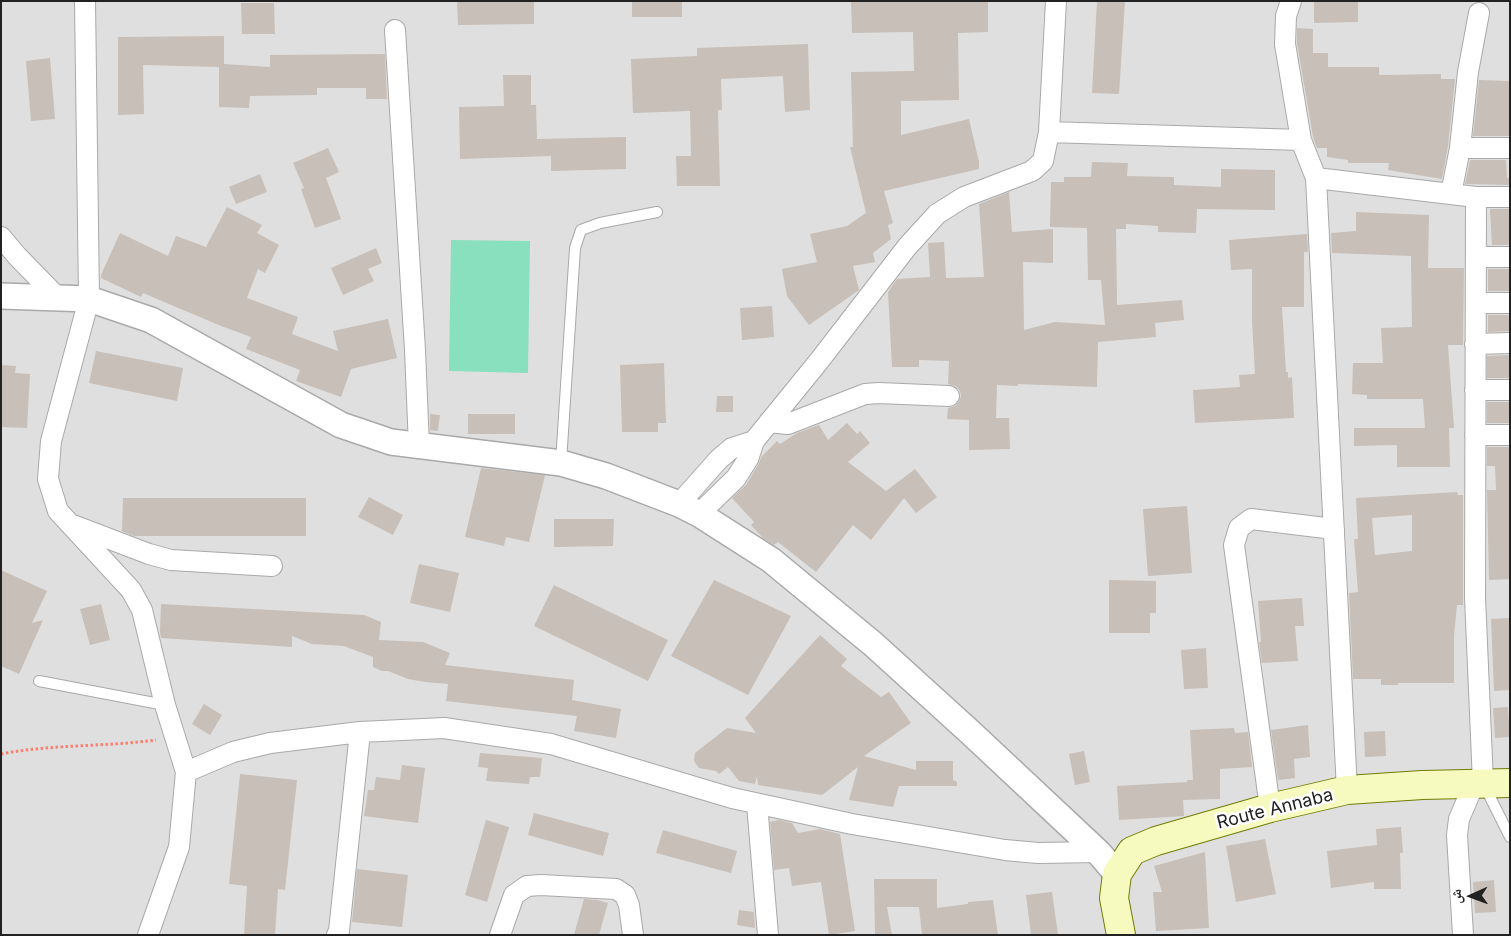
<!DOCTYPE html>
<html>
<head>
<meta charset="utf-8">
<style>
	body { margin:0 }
	#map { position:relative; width:1511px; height:936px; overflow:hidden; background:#f2efe9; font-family:Inter,"Noto Naskh Arabic",sans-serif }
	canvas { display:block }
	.frame { position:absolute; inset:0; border:2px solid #222; pointer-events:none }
	.north { position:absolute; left:1446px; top:871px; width:50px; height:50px; -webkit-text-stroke:4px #fff; paint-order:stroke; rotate:268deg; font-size:14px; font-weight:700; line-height:20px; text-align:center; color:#222 }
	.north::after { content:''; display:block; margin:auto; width:18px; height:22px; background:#222; clip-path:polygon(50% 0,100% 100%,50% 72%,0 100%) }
</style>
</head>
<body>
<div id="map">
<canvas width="1511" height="936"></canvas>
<div class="frame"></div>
<div class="north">ش</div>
</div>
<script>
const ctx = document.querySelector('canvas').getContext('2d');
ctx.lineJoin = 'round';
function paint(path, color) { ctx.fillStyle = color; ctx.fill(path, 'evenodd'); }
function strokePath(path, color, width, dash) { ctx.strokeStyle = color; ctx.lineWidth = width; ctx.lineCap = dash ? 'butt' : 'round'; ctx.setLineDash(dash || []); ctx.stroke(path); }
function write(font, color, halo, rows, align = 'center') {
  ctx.font = font + ' Inter,sans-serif'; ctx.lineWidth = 5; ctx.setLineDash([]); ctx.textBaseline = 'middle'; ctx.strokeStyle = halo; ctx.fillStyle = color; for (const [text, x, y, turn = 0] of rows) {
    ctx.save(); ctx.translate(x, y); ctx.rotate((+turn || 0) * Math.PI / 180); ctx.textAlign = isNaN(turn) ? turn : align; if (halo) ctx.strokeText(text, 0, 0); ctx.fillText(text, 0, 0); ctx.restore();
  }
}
paint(new Path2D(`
	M1 1H1510V935H1Z`), '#e0dfdf');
paint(new Path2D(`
	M451 240 530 241 528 373 449 371Z`), '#88e0be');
paint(new Path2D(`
	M457 1H534V24L458 25Z
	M632 1H682V17H632Z
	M851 1H988V32L958 33 959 100 901 101V135L969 119 979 162V169L884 191 893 223 888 225 891 239 873 253 875 262 853 266 859 290 809 325 787 296 782 269 817 262 810 234 847 226 866 213 850 147H853L851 72 914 71 913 32 852 33Z
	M1097 1H1125L1119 94 1092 93Z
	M1314 1H1358V22L1314 23Z
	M241 3H274L275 34H242Z
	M1297 28 1313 29V53H1328V67H1379V75L1441 74V79H1455L1448 146 1442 179 1388 170 1389 163H1348V160L1327 157V148H1317L1313 137 1297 43Z
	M224 36V64L270 67V55L385 54 387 99H366V88H317V95L250 96 249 108 219 107V67L143 65 144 114 118 115V37Z
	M808 44 810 110 785 112 783 76 721 79 722 110H718L720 186H677L676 156H691L690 111 633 113 631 59 697 56V48Z
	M50 58 55 119 31 121 26 61Z
	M503 75H531V105H536L537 139 626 137V169L551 171V156L460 159 459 107 504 106Z
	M1479 80 1510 81V136H1473Z
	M328 148 339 172 326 178 341 219 315 228 301 189 304 188 293 163Z
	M1470 160H1506L1507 178H1510V185L1465 184Z
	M1092 162 1128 163 1127 176 1174 177V185L1221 187V169L1275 170V210L1197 209 1196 233 1158 232V226L1126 224V229H1116L1117 305 1182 300 1184 320 1155 323 1156 337 1098 342 1097 387 1018 384V386L997 385 996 418H1009L1010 449 969 450V420L947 419 948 408 955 406 959 402 961 396 960 391 956 386 948 384 949 361 919 360V367H892L888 292 897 279 930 277 928 243 944 242 946 278 984 277 979 204 1009 192 1012 232 1053 229V263L1023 262 1024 330 1055 322 1105 325 1101 280H1088L1087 228 1050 227 1051 182H1064V177H1091Z
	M260 174 267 192 236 204 229 187Z
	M227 207 262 225 257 233 279 245 265 273 258 269 247 298 298 317 292 334 338 351 333 331 388 319 397 358 351 369 341 397 296 381 300 370 246 349 251 337 221 326 143 293 141 297 101 278V275L120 233 168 256 176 236 206 247Z
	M1490 209H1510V245H1492Z
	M1356 212 1429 215 1428 268H1464L1463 345H1448L1454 428H1449L1450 467H1397V445L1354 446V428H1425L1423 399H1367V395L1352 394 1353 363H1383L1381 328 1412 327 1411 256 1332 253 1331 233 1356 231Z
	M1307 234 1308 252H1304V307H1282L1286 372H1288V378L1292 377 1294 418 1195 423 1193 390 1240 387 1239 375 1255 374 1252 321V269L1231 270 1229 240Z
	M376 248 382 263 368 269 374 281 343 295 331 268Z
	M1488 269H1510V291H1488Z
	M772 306 774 337 742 340 740 308Z
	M1488 315H1510V331L1488 332Z
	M96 351 183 368 177 401 89 383Z
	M1510 355V378H1487V356Z
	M664 363 666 423H658V432H622L620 365Z
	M1 365 16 366 15 373 30 374 27 428 1 427Z
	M717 396H733V412H716Z
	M1487 402H1510V423H1487Z
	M430 414 440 415 438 431 430 430Z
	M468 414H515V434H468Z
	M847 423 857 434 860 431 870 443 848 462 886 491 915 469 937 497 916 513 904 498 871 540 853 525 816 572 778 542 774 545 763 538 751 525 754 522 732 498 746 485 758 465 762 456 777 441 780 444 797 433 819 425 828 440Z
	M1487 447H1510V579L1489 580 1487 490H1496L1495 466H1487Z
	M481 468 545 475 529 542 506 537 504 546 465 537Z
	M1457 492 1458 495H1463V605H1457L1454 636V683H1398V685H1381V679H1353L1349 593 1358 592 1354 539H1358L1356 498ZM1412 515V551L1375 555 1372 518Z
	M369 497 403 515 393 535 358 517Z
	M123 498H306V536H134L122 531Z
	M1187 506 1192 573 1148 576 1143 509Z
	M554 519H614L613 546 554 547Z
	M419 564 459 573 450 612 410 603Z
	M1 570 47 591 32 623 43 620 19 674 1 666Z
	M714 580 791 616 748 695 671 656Z
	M1109 580 1156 581V613H1150V633H1109Z
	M554 585 668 640 648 681 534 626Z
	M1302 598 1304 626H1295L1298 661 1262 663 1259 642H1261L1258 601Z
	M101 604 110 640 90 645 80 609Z
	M161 604 364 615 381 622 379 640 423 642 450 653 445 665 574 680 572 700 621 709 616 738 574 731 577 716 446 701 448 684 425 682 408 679 388 671H382L373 667V657L344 646 312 644 292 636V647L161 638 160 632Z
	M1510 618V690L1494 691 1491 619Z
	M820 635 847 659 841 666 881 697 889 692 911 723 864 756 916 770V761H953V780L957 782V786H899L893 807 849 800 858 767 822 795 758 785 757 776 755 784 739 781 728 767 719 774 716 771 699 768 694 761 695 753 727 728 756 733 745 718Z
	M1206 648 1208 688 1184 689 1181 650Z
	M204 704 222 715 210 735 192 724Z
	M1508 707 1510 737 1495 738 1493 708Z
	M1308 725 1310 757 1294 759 1295 778 1278 780 1271 730Z
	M1234 728 1235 733 1248 732 1252 767 1220 769V799L1183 800 1184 816 1119 820 1117 786 1187 782V780H1193L1190 730Z
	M1385 731 1386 756 1365 757 1364 732Z
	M1084 751 1090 782 1075 785 1069 754Z
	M480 753 542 758 540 777H530L529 784 486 781 488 768 478 767Z
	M402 765 425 768 418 823 364 816 368 790H374L376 777 400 780Z
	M240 774 297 780 285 890 278 889 275 935H244L247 886 229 884Z
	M534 813 609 833 603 856 528 835Z
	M486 820 509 827 487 902 465 895Z
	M779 820 792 823 798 833 820 829 840 834 855 931 829 935 821 882 792 886 789 868 774 870 770 822Z
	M1401 827 1403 853H1400L1401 889H1374V882L1331 888 1327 851 1377 845 1376 829Z
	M663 830 737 851 731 873 656 853Z
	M1265 839 1276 894 1236 902 1226 846Z
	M1205 852 1209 928 1156 931 1153 892H1162L1154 866Z
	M357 869 408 875 402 927 352 922Z
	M874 879H937V908L968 904V902L993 900 998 935H922L919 907H887L892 935H875Z
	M1494 880 1496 912 1475 913 1473 882Z
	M1052 892 1058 935H1031L1026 895Z
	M584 899 597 900 608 903 599 935H574Z
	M739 910 754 912 755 928 737 925Z`), '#c7bfb8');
const service = new Path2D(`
	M561 462 575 248 581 230 600 223 657 212
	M39 681 165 705
	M1485 787 1510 837`);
const minor = new Path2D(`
	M85 1 89 299 51 441 48 479 58 511 131 590 142 610 165 705 186 772
	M1291 1 1286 16 1285 44 1301 140 1316 178 1347 790
	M395 30 415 350 419 446
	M1049 132 1301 140
	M1460 148H1510
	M1316 178 1476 197H1510
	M1451 194 1460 148 1468 72 1479 13
	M1476 197 1475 597 1483 783
	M1 237 17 256 57 297
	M1476 257H1510
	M1476 303H1510
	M1475 344 1510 343
	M1475 390H1510
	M769 422 788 424 865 394 879 393 949 396
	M1475 435H1510
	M679 504 719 459 732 448 754 441
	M699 514 736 478 748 459 754 441 819 361 907 247 937 214 964 197 1032 171 1043 161 1049 132 1056 1
	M73 525 149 554 171 560 272 566
	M757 804 768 935
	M1270 808 1234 545 1239 528 1251 519 1334 529
	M148 935 179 847 186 772 233 752 270 743 360 732 444 728 551 744 732 798 852 824 1005 850 1038 853 1098 852
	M337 935 339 931 360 732
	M500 935 514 895 527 886 541 885 616 889 625 895 629 905 633 935
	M1463 935 1457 835 1459 819 1474 784`);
const tertiary = new Path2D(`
	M1 296 89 299 151 320 341 425 391 442 561 463 606 476 679 504 699 514 771 560 873 644 971 733 1098 852 1117 874`);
const secondary = new Path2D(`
	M1121 935 1114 898 1117 874 1132 851 1156 841 1270 808 1347 790 1422 785 1510 783`);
strokePath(service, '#a9a9a9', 12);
strokePath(minor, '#a9a9a9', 22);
strokePath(tertiary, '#a9a9a9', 28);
strokePath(secondary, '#707d05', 30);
strokePath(new Path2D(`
	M1 754C52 744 105 747 156 740`), '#fa8072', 3, [2.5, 2.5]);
strokePath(service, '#fff', 10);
strokePath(minor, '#fff', 20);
strokePath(tertiary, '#fff', 25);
strokePath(secondary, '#f7fabf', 28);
write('18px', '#222', '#fff', [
	["Route Annaba",1275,809,-14]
]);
</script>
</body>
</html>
